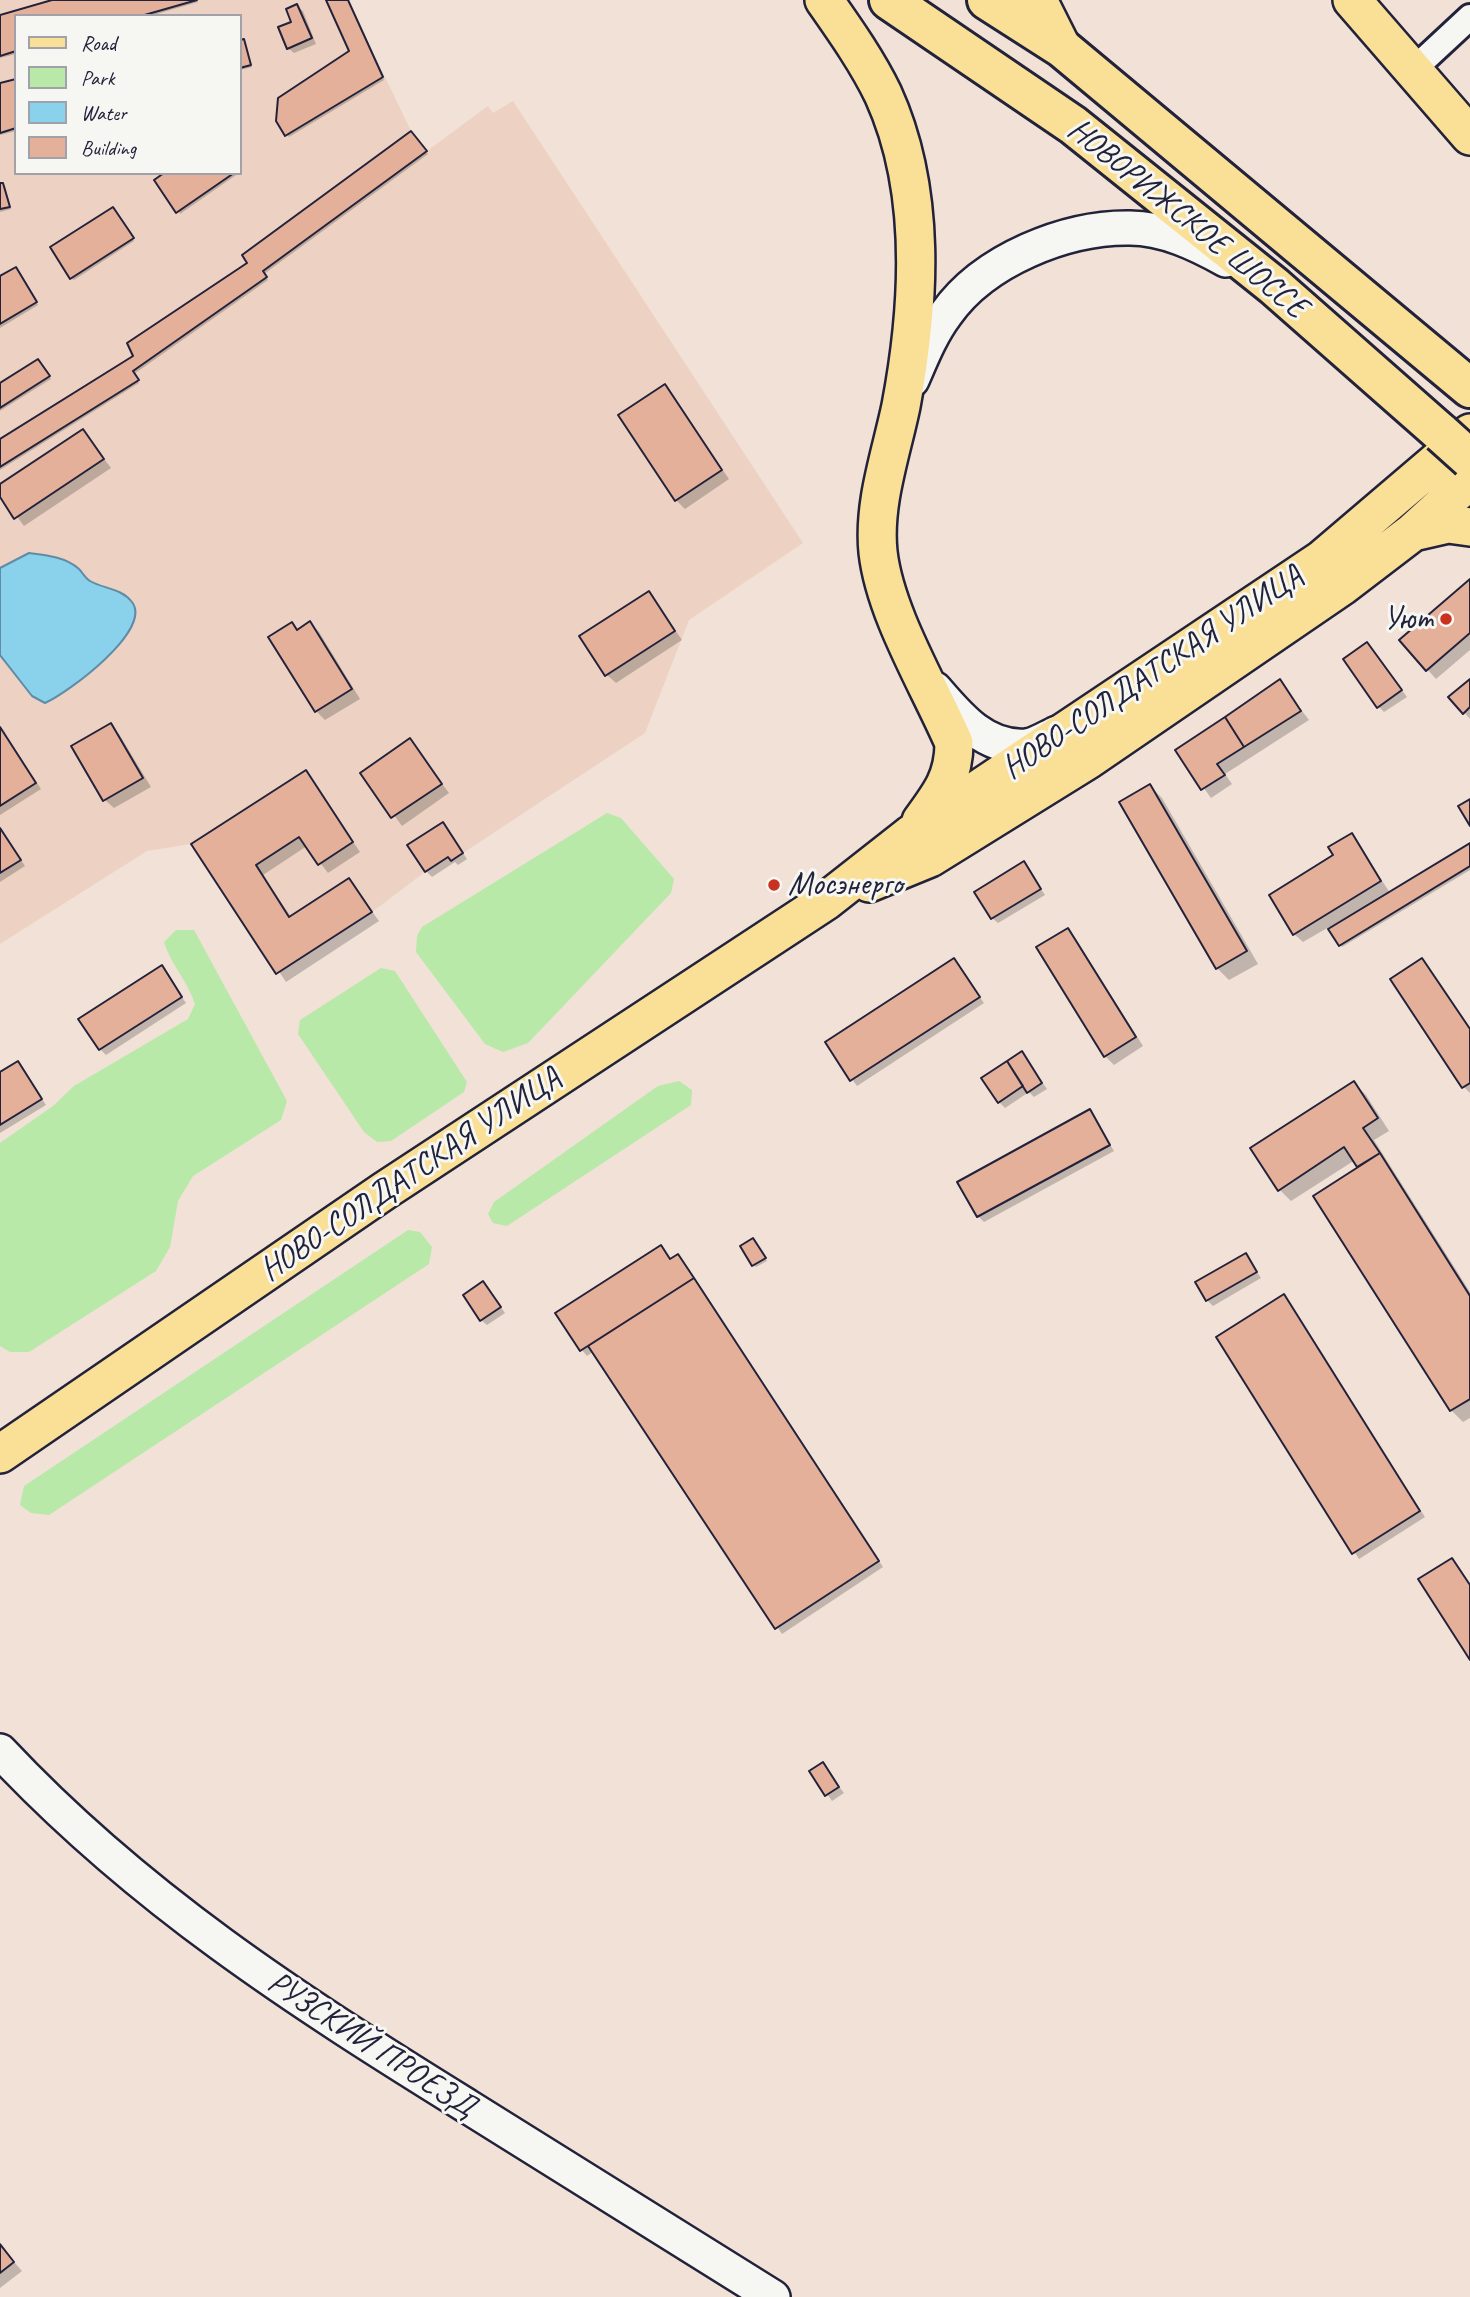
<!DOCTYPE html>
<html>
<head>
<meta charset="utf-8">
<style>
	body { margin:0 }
	#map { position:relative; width:1470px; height:2297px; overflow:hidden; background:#f1e1d7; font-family:Caveat,sans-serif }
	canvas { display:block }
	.legend { position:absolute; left:14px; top:14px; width:228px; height:161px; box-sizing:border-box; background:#f6f6f2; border:2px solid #a1a1a9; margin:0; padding:9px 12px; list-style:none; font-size:21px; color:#22223b }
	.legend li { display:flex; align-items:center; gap:14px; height:35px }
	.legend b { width:35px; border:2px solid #a1a1a9 }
</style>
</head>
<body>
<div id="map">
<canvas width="1470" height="2297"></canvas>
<ul class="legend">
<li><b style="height:9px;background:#fadf96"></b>Road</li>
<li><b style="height:19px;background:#b8e9a9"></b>Park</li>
<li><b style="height:19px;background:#8ad2ec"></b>Water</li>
<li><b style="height:19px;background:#e5b099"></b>Building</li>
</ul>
</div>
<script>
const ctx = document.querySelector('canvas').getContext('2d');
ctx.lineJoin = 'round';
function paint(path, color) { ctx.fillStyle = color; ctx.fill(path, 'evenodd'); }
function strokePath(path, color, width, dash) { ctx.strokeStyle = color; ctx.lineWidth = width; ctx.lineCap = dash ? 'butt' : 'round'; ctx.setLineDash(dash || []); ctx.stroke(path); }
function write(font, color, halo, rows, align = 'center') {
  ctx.font = font + ' Caveat,sans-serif'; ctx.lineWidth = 6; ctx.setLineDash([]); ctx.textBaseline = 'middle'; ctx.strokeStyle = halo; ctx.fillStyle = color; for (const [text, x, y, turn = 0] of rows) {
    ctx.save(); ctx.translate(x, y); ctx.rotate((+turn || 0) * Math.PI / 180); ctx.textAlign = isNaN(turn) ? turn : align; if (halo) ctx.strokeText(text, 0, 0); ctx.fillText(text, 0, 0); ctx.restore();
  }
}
paint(new Path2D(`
	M0 0H348L411 131 427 151 488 106 493 113 513 101 803 543 689 620 645 733 463 853 448 858 425 872 372 912 276 974 191 844 147 851 0 944ZM16 16H240V173H16Z`), '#edd2c4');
paint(new Path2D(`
	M607 813 621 818 674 879 671 893 528 1043 503 1052 485 1044 416 952 417 936 422 927Z
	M176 930H194L287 1101 281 1120 193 1176 178 1201 170 1247 156 1271 29 1352H10L0 1346V1143L53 1106 74 1086 188 1019 195 1004C187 980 170 963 164 942Z
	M381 968 395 971 467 1082 464 1092 391 1141 377 1142 364 1132 298 1034 300 1020Z
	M679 1081 692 1090 691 1105 507 1226 493 1223 488 1214 494 1202 658 1086Z
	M408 1230 420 1232 432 1247 429 1264 49 1515 31 1513 20 1505 24 1486Z`), '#b8e9a9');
const water = new Path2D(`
	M29 553C46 555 66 557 79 569 83 573 85 578 90 581 104 589 121 588 132 602 153 630 68 693 45 703L32 696 0 655V568Z`);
paint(water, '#8ad2ec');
strokePath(water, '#608ca5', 2);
paint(new Path2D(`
	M59 0H197L198 2 150 16H16V54L0 58V17Z
	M328 0H348L384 80 289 137 287 134 352 51Z
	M297 6 303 11 316 44 294 53 288 48Z
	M244 41 252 67 240 70V42Z
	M16 81V131L0 135V85Z
	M413 135 428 154 264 274 268 280 134 374 139 383 0 470V441L135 357Z
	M168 173H239L180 214Z
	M0 185 5 187 11 209 0 212Z
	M115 211 134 241 74 280 71 278Z
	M18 271 38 305 0 328V278Z
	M40 363 51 379 0 411V385Z
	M664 386 729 479 685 509 676 500Z
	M83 431 111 468 24 526 0 494V486Z
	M1470 581V650L1436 679 1401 640Z
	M649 593 682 640 616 683 607 675Z
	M310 623 319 632 360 699 325 720 316 711 292 624 298 631Z
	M1367 644 1407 697 1384 712 1379 707Z
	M1279 681 1309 720 1225 774 1232 784 1211 798 1177 751Z
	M1470 681V719L1464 712Z
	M110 725 119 734 151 787 114 808 105 800Z
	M0 726 41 789 0 815Z
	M410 741 449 793 402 826 363 773Z
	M306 772 360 852 328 873 307 846 263 875 291 917 349 880 379 921 286 982 194 845Z
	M1150 786 1162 798 1258 964 1229 980 1217 968Z
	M443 824 467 859 458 865 455 862 432 877 426 871Z
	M0 827 25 866 0 882Z
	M1352 835 1390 893 1470 845V870L1342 947 1329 927 1303 942 1294 934 1335 856Z
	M1024 864 1045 895 998 923 992 918Z
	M1067 930 1076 939 1143 1046 1114 1065 1105 1056Z
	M954 960 984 1003 857 1086 827 1043Z
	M1422 960 1470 1028V1093L1464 1087Z
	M161 967 186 1003 106 1055 100 1049Z
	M1022 1053 1047 1089 1034 1097 1029 1092 1005 1108 999 1102Z
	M18 1063 46 1105 0 1133V1074Z
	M1354 1083 1366 1095 1389 1131 1374 1140 1470 1292V1418L1463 1422 1451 1410 1355 1160 1291 1201 1279 1189Z
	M1090 1111 1114 1151 984 1222 978 1216Z
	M755 1242 767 1261 756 1267 753 1265Z
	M661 1247 671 1260 683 1262 883 1567 782 1634 594 1351 587 1356 582 1350 558 1313Z
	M1245 1255 1261 1278 1213 1306 1207 1300Z
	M488 1289 505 1313 487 1325 481 1320Z
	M1284 1297 1425 1517 1359 1559 1219 1337Z
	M822 1764 844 1793 832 1801 811 1771Z
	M0 2246 22 2271 0 2288Z`), '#0003');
const building = new Path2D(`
	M52 0H197L141 16H16V51L0 56V15Z
	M326 0H348L383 77 285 136 276 121 278 98 349 51Z
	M297 4 312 38 287 49 278 27 291 22 286 9Z
	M244 39 251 65 240 68V40Z
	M16 79V128L0 133V83Z
	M411 131 427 151 263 271 267 277 133 371 139 380 0 467V439L133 356 127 343 247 263 242 255Z
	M164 173H234L176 213 154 180Z
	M0 183H3L10 207 0 209Z
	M113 207 134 238 70 279 50 247Z
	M16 267 37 302 0 324V276Z
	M38 359 50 376 0 408V383Z
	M665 384 722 470 675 501 618 415Z
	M83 429 104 459 14 519 0 497V484Z
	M1470 579V633L1426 671 1399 640Z
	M649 591 675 631 605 676 579 636Z
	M310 621 352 689 315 712 268 637 292 622 297 630Z
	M1367 642 1402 690 1377 708 1343 659Z
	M1280 679 1301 711 1244 747 1225 717Z
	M1470 679V707L1463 714 1448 697Z
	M1225 717 1244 747 1217 764 1225 775 1201 790 1175 750Z
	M111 723 143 778 103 801 71 746Z
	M0 727 36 783 0 806Z
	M410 738 442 784 391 818 360 773Z
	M306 770 353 842 318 865 299 837 256 865 289 917 349 878 372 912 276 974 191 844Z
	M1150 784 1247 951 1216 969 1119 802Z
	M1470 799V826L1458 806Z
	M443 822 463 853 451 861 448 857 425 872 407 845Z
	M0 828 21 860 0 873Z
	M1352 833 1381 881 1293 935 1269 895 1333 855 1328 847Z
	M1470 843V866L1339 946 1328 929Z
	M1024 861 1041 889 991 919 974 892Z
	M1068 928 1136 1037 1104 1057 1036 947Z
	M954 958 980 997 850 1081 825 1042Z
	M1422 958 1470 1029V1083L1462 1088 1390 979Z
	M162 965 182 997 99 1050 78 1019Z
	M1022 1051 1042 1083 1027 1093 1007 1061Z
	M18 1061 42 1099 0 1125V1072Z
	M1007 1061 1023 1086 998 1103 981 1078Z
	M1354 1081 1378 1118 1363 1128 1380 1153 1357 1167 1344 1147 1278 1191 1250 1148Z
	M1090 1109 1110 1145 977 1217 957 1182Z
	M1380 1153 1470 1296V1399L1450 1411 1313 1196Z
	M753 1238 766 1258 752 1266 740 1246Z
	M661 1245 670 1259 678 1254 694 1278 580 1351 555 1313Z
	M1246 1253 1257 1272 1206 1301 1195 1282Z
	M694 1278 879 1561 775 1629 588 1346Z
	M483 1281 501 1307 480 1321 463 1295Z
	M1284 1294 1420 1511 1352 1554 1216 1337Z
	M1452 1558 1470 1585V1660L1418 1579Z
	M823 1762 839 1787 825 1796 809 1771Z
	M0 2244 14 2262 0 2273Z`);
paint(building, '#e5b099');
strokePath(building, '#22223b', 2);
const street = new Path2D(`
	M1413 70 1470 17`);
const secondary = new Path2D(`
	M912 380C922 357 931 334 946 314 984 260 1066 227 1130 228 1164 228 1197 244 1226 260
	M935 689C959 717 985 749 1026 746 1036 745 1048 737 1057 733
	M0 1751C139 1899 296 2000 467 2106 569 2170 671 2234 773 2297`);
const primary = new Path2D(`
	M824 0C845 30 867 61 883 94 927 190 920 305 901 406 891 454 873 503 878 552 885 614 929 685 954 743 954 777 941 794 921 821
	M1038 0 1062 48
	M1352 0 1470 136
	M1413 532 1448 524 1470 527
	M869 883 930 858 1088 760 1341 587 1413 532 1470 480
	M0 1454 384 1191 826 901 910 835 1321 560 1470 433`);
const highway = new Path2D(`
	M889 0 1073 125 1274 286 1441 433
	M987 0 1062 48 1470 388`);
strokePath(street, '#22223b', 30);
strokePath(secondary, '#22223b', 38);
strokePath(primary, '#22223b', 42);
strokePath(highway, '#22223b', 44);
strokePath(street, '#f6f6f2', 24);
strokePath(secondary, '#f6f6f2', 33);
strokePath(primary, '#fadf96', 37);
strokePath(highway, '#fadf96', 38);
const highwayBridge = new Path2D(`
	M1441 433 1470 459`);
strokePath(highwayBridge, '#22223b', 44, []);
strokePath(highwayBridge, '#fadf96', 38);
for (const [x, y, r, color] of [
	[1446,619,7,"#c8321e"],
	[774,885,7,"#c8321e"]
]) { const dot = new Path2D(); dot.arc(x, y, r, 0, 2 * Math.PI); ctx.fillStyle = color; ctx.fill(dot); strokePath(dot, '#f6f6f2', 2.5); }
write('33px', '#22223b', '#f6f6f2', [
	["НОВОРИЖСКОЕ ШОССЕ",1187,219,39],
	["НОВО-СОЛДАТСКАЯ УЛИЦА",1153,673,-34],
	["НОВО-СОЛДАТСКАЯ УЛИЦА",411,1175,-34],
	["РУЗСКИЙ ПРОЕЗД",371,2045,33]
]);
write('33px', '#22223b', '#f6f6f2', [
	["Уют",1432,619],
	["Мосэнерго",788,885,"left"]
], 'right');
</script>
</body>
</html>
